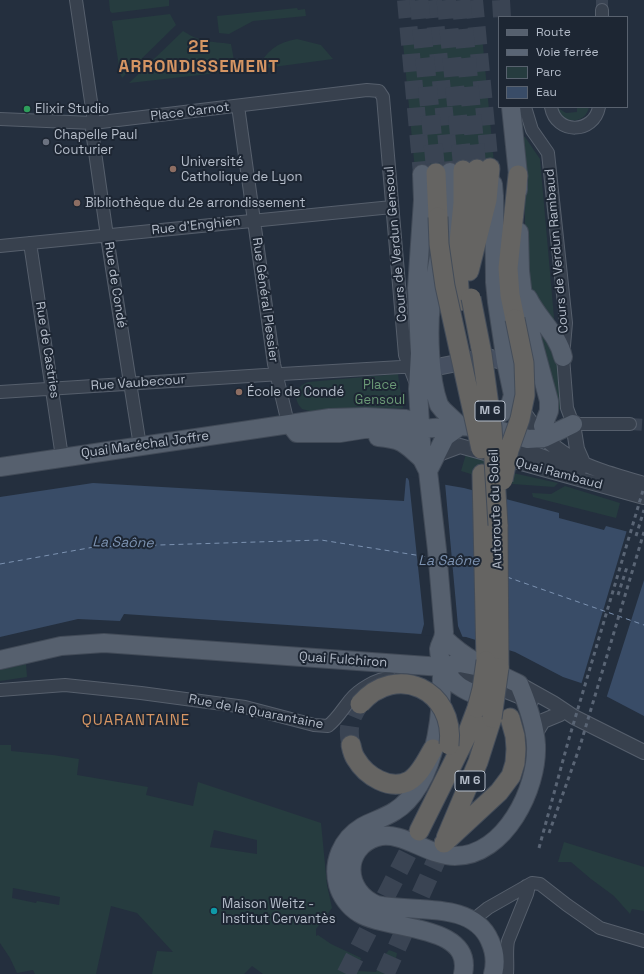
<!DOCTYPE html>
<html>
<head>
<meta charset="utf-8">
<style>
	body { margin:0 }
	#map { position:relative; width:644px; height:974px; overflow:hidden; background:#242f3e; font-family:"Space Grotesk",sans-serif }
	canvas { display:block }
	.legend { position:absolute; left:498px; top:16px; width:130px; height:92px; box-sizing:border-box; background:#1d2633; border:1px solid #59626f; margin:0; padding:5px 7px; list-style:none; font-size:12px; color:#b4bcc9 }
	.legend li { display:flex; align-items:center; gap:8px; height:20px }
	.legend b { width:20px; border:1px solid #59626f }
</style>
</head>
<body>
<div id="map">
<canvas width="644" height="974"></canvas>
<ul class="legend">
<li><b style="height:5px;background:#56606e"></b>Route</li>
<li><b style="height:5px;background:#5a6575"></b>Voie ferrée</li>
<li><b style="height:11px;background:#263c3f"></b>Parc</li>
<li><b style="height:11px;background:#394c67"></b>Eau</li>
</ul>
</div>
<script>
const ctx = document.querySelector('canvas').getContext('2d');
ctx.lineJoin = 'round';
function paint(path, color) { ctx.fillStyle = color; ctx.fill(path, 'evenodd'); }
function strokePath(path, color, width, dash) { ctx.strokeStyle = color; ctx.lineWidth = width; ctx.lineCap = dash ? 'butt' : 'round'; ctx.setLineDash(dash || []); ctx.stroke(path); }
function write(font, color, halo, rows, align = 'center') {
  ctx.font = font + ' "Space Grotesk",sans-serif'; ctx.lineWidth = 4; ctx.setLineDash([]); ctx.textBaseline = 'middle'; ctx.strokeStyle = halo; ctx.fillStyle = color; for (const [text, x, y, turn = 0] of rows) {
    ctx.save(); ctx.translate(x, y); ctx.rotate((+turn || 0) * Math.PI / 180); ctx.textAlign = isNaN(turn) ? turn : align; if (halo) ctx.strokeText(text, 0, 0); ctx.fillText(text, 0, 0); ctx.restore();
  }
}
paint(new Path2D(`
	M109 0H169V6L112 13 110 11Z
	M297 8 298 10 305 9 306 16 253 21 229 34 219 33 217 16Z
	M170 14 176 25 122 78 120 73 112 21Z
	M183 31C202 43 210 41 231 44L236 71 129 83Z
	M482 35 494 163 415 171 403 43Z
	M297 39 321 45 333 59 258 69C265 51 278 42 297 39Z
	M577 107H589C586 121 572 124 561 116L558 108 566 113 577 112Z
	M521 136 525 137 540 159 555 329 531 297 525 229V172Z
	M533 323 560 355 562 405 560 409 554 412Z
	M398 374 403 408 313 412 302 409C293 399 294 387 308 382Z
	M466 454 512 470 510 486 461 471Z
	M513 473 558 483 554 487 512 484Z
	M565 486 620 503 616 518 533 497 532 493 551 494Z
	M26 664 27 677 0 681V670Z
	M0 745H11V751L53 755 79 759 77 775 148 787 146 795 193 806 198 782 321 823 327 885 332 908 316 929V936L318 935 331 944 361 958 358 971 376 972 382 958 389 950 397 953 396 958 390 974H263L252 966 244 974H152L157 951 173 952 137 913 111 906 96 974H35L33 970 17 973 10 958 0 943ZM214 830 257 840V854L210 847 203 877ZM13 888 60 897 59 905 37 901 36 903 12 898Z
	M564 842 644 867V911L632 909 630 914 614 896 591 879 571 862H558Z`), '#263c3f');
paint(new Path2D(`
	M406 478 464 488 559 513V518L604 530 606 526 644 536V716L581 683 563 677 515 652 466 637 124 614 120 621 78 619 0 637V497L93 483 404 501Z`), '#394c67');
paint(new Path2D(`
	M407 476 445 483 458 626 463 638 421 635 424 624 409 481Z
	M627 530 644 534V580L606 699 581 685Z`), '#242f3e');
strokePath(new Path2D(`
	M447 560 467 563 475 566
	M0 564 94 547 321 540 428 557
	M507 577 644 625`), '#7c92b1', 1, [5, 4]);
strokePath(new Path2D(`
	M602 10V0
	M630 424 644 425`), '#3a4453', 12, [12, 6]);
strokePath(new Path2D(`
	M406 0 422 174
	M433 0 450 172
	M474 0 490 168
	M501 0 502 17`), '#3a4453', 18, [18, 9]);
strokePath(new Path2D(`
	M419 0 436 173
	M446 0 463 170
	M461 0 477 169
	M351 745C347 729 350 717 360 704
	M346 974 419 831
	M385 974 444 843`), '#3a4453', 19, [19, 10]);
const minor = new Path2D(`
	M76 0 93 115 92 131 108 243 140 446
	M602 10V17
	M238 106 274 364 287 419 290 424
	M525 107 532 130 548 153 566 323 563 357 567 408 573 424H630
	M551 107C556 135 594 134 599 107
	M0 119 93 123 367 90 379 91 383 97 405 355 415 381
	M30 243 62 457
	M0 246 392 207
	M0 392 265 375 418 366
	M0 690 65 685 141 693 245 707 314 725 328 726C337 719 342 710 350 700 358 690 377 678 390 678
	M473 920 488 908 532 883 540 884 567 905 600 928 644 941
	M507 974C508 963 506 952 508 941L527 894 528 890 526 886`);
const tertiary = new Path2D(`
	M519 405C552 459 586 467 644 484
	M573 424 577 449 584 465
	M519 448 579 470
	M436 455 460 446 644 497
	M442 667 469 676 531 701
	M519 684 553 703 574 717 644 752
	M535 734 543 721 560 714`);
const secondary = new Path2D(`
	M432 368 487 357 506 362`);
const primary = new Path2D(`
	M511 107 518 175V190
	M450 172V192L448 205 431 302C428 331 429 378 439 405L443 410 460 426
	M422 174 423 200 417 288 420 353 418 389 422 459 428 471 437 550 444 632C444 640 440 643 439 649 439 656 442 663 442 670 442 705 438 754 419 785 413 795 405 805 395 811 384 818 373 821 362 827 342 839 332 862 338 885 341 896 349 907 359 913 387 931 474 923 463 974
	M519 232 520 271 524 305 533 342 549 401V411L543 426
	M528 298C538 319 558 334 563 357
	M290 424 297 433H340L365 429H420L460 426 474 427 501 431 528 439 544 438 573 424
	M479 425 503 412 510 405 513 395 506 362 497 302 495 282 494 196 493 184
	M378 437C402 439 405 443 422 459
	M0 467 330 418 366 417 406 419
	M428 471 445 437 460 426
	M444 638C466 660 492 671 519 684 527 703 535 724 536 745 538 788 505 856 455 856 428 856 402 830 377 837 342 848 344 892 377 905 412 913 473 900 490 941 495 952 496 963 493 974
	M0 660 61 646 104 643 442 667 460 663 480 667
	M442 667C448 675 453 683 462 688 472 694 483 697 493 703`);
const trunk = new Path2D(`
	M436 173 438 217
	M473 227 477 192V169
	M469 271 487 200 490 168
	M460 301 457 262 463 203V170
	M515 319 510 295 508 268 518 175
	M482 474 486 661
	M498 525 499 668
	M351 745C352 750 353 755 356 759 366 776 390 791 409 781 420 775 427 759 433 749
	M419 831 466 737 477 708
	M446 838 478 762 492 718
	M444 843 499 792 511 776 515 763 516 749 515 736 510 718`);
strokePath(minor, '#565f6c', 14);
strokePath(tertiary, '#565f6c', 16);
strokePath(secondary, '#565f6c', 18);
strokePath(primary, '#414a57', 20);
strokePath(trunk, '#434c59', 21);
strokePath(minor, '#38414e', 12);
strokePath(tertiary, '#38414e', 14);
strokePath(secondary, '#465061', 16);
strokePath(primary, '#56606e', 18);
strokePath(trunk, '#656462', 19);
strokePath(new Path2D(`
	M636 536 644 510
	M618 595 627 567
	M549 833 580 746 644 532
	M539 848 568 742 644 487`), '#5a6575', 3, [4, 4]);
const trunkBridge = new Path2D(`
	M438 217 439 244 445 286 481 449
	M471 298 482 354 492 427 498 525
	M503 480 509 450 520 419 525 395 524 363 515 319
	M360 704C396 662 456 690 449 745
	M477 708 482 689 486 661
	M492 718 499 668`);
strokePath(trunkBridge, '#434c59', 21, []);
strokePath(trunkBridge, '#656462', 19);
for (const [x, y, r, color] of [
	[27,109,4,"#2e9e5b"],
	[46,142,4,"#6b7280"],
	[173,169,4,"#8d6e63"],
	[77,203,4,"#8d6e63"],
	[239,392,4,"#8d6e63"],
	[214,911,4,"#0f9aa8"]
]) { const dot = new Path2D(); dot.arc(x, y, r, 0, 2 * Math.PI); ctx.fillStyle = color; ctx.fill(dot); strokePath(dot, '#1d2633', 1.5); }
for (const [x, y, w] of [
	[490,411,30],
	[470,781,30]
]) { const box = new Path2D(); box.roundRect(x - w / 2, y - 10, w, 20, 3); ctx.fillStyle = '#1d2633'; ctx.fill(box); strokePath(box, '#b4bcc9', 1); }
write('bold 12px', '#b4bcc9', null, [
	["M 6",490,411],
	["M 6",470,781]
]);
write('13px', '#b4bcc9', '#1d2633', [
	["Elixir Studio",35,109],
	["Chapelle Paul",54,135],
	["Couturier",54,150],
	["Université",181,162],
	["Catholique de Lyon",181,177],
	["Bibliothèque du 2e arrondissement",85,203],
	["École de Condé",247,392],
	["Maison Weitz -",222,904],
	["Institut Cervantès",222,919]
], 'left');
write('13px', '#b4bcc9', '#1d2633', [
	["Place Carnot",190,112,-7],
	["Rue d'Enghien",196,226,-6],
	["Cours de Verdun Gensoul",396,244,-95],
	["Cours de Verdun Rambaud",557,251,-95],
	["Rue de Condé",115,285,81],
	["Rue Général Plessier",265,300,82],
	["Rue de Castries",47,350,81],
	["Rue Vaubecour",138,383,-4],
	["Quai Maréchal Joffre",145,445,-8],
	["Quai Rambaud",559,474,15],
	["Autoroute du Soleil",496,509,-92],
	["Quai Fulchiron",343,660,4],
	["Rue de la Quarantaine",256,712,11]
]);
write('13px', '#6b9a76', '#1d2633', [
	["Place",380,385],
	["Gensoul",380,400]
]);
write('italic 14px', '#7c92b1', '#1d2633', [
	["La Saône",123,543,1],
	["La Saône",449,561]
]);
ctx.letterSpacing = '1px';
write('15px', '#d59563', '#1d2633', [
	["QUARANTAINE",136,721]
]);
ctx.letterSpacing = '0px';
ctx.letterSpacing = '1px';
write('bold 17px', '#d59563', '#1d2633', [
	["2E",199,47],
	["ARRONDISSEMENT",199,67]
]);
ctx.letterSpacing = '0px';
</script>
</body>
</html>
